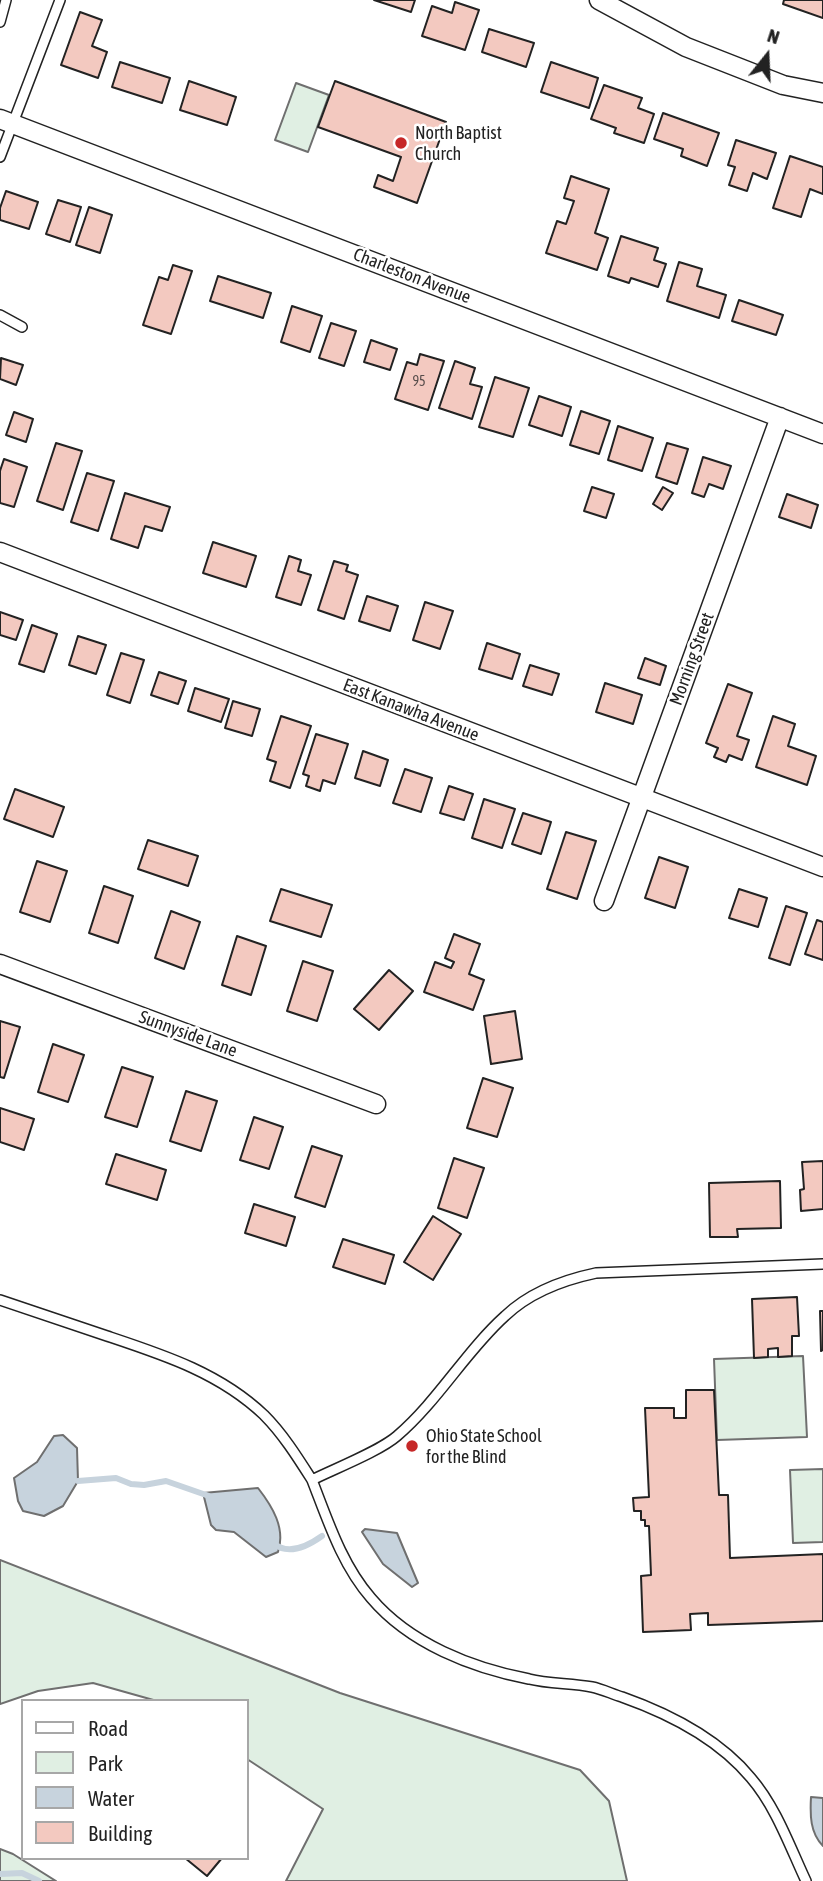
<!DOCTYPE html>
<html>
<head>
<meta charset="utf-8">
<style>
	body { margin:0 }
	#map { position:relative; width:823px; height:1881px; overflow:hidden; background:#fff; font-family:"Asap Condensed",sans-serif }
	canvas { display:block }
	.legend { position:absolute; left:21px; top:1699px; width:228px; height:161px; box-sizing:border-box; background:#fff; border:2px solid #a7a7a7; margin:0; padding:9px 12px; list-style:none; font-size:21px; color:#222 }
	.legend li { display:flex; align-items:center; gap:14px; height:35px }
	.legend b { width:35px; border:2px solid #a7a7a7 }
	.north { position:absolute; left:732px; top:21px; width:70px; height:70px; -webkit-text-stroke:5px #fff; paint-order:stroke; rotate:18deg; font-size:19px; font-weight:700; line-height:28px; text-align:center; color:#222 }
	.north::after { content:''; display:block; margin:auto; width:24px; height:32px; background:#222; clip-path:polygon(50% 0,100% 100%,50% 72%,0 100%) }
</style>
</head>
<body>
<div id="map">
<canvas width="823" height="1881"></canvas>
<ul class="legend">
<li><b style="height:9px;background:#fff"></b>Road</li>
<li><b style="height:19px;background:#e0efe3"></b>Park</li>
<li><b style="height:19px;background:#c7d3dd"></b>Water</li>
<li><b style="height:19px;background:#f3c9c0"></b>Building</li>
</ul>
<div class="north">N</div>
</div>
<script>
const ctx = document.querySelector('canvas').getContext('2d');
ctx.lineJoin = 'round';
function paint(path, color) { ctx.fillStyle = color; ctx.fill(path, 'evenodd'); }
function strokePath(path, color, width, dash) { ctx.strokeStyle = color; ctx.lineWidth = width; ctx.lineCap = dash ? 'butt' : 'round'; ctx.setLineDash(dash || []); ctx.stroke(path); }
function write(font, color, halo, rows, align = 'center') {
  ctx.font = font + ' "Asap Condensed",sans-serif'; ctx.lineWidth = 5; ctx.setLineDash([]); ctx.textBaseline = 'middle'; ctx.strokeStyle = halo; ctx.fillStyle = color; for (const [text, x, y, turn = 0] of rows) {
    ctx.save(); ctx.translate(x, y); ctx.rotate((+turn || 0) * Math.PI / 180); ctx.textAlign = isNaN(turn) ? turn : align; if (halo) ctx.strokeText(text, 0, 0); ctx.fillText(text, 0, 0); ctx.restore();
  }
}
const green = new Path2D(`
	M296 83 329 95 308 152 275 140Z
	M803 1356 807 1437 717 1440 714 1359Z
	M823 1469V1542L793 1543 790 1470Z
	M0 1560 340 1693 580 1770 609 1801 627 1881H286L323 1809 247 1759V1701H157L93 1683 38 1691 0 1704Z
	M0 1849 13 1854 56 1881H0Z`);
paint(green, '#e0efe3');
strokePath(green, '#6f6f6f', 2);
const water = new Path2D(`
	M63 1435 77 1448 78 1481 63 1506 44 1516 23 1511 18 1501 14 1478 37 1462 54 1436Z
	M258 1488C272 1506 286 1528 278 1552L266 1557 234 1532 216 1530 211 1525 203 1493Z
	M365 1529 397 1533 418 1583 412 1587 383 1564 362 1532Z
	M811 1797 823 1798V1846C810 1833 810 1815 811 1797Z`);
paint(water, '#c7d3dd');
strokePath(water, '#6f6f6f', 2);
strokePath(new Path2D(`
	M78 1481 116 1478 131 1484 144 1485 166 1481 209 1496
	M273 1543C288 1556 308 1546 322 1536
	M0 1874 22 1873 39 1881`), '#c7d3dd', 6);
const building = new Path2D(`
	M374 0H415L411 12Z
	M784 0H823V18L783 4Z
	M455 2 479 10 465 50 422 36 432 6 452 13Z
	M80 12 102 20 92 46 107 52 98 78 61 65Z
	M489 29 534 43 526 67 482 52Z
	M120 62 170 78 162 103 112 87Z
	M551 62 598 78 589 108 541 92Z
	M189 81 236 97 227 125 180 110Z
	M335 81 446 122 417 203 374 187 378 175 393 181 401 157 318 127Z
	M604 85 642 98 638 108 654 114 644 143 614 133 616 128 591 119Z
	M663 113 719 133 707 166 681 156 683 149 654 139Z
	M736 140 776 153 767 179 753 173 747 191 729 185 735 167 728 165Z
	M790 156 823 167V194L810 189 801 217 773 208Z
	M571 176 609 189 595 233 608 238 597 270 546 253 557 221 566 224 574 201 564 198Z
	M6 191 38 202 29 229 0 220V208Z
	M58 200 81 207 70 242 46 234Z
	M89 207 112 215 100 253 76 245Z
	M621 236 658 248 654 260 666 264 658 287 631 278 629 283 608 276Z
	M679 262 702 269 697 286 726 295 719 318 667 301Z
	M173 265 192 271 171 334 143 325 159 277 168 280Z
	M218 276 271 293 263 318 210 301Z
	M739 300 783 315 776 335 732 321Z
	M292 306 322 316 310 352 281 342Z
	M331 323 356 331 344 366 319 358Z
	M371 340 397 349 390 370 364 362Z
	M420 354 444 361 428 410 395 399 407 362 417 365Z
	M1 358 23 365 16 385 0 379Z
	M455 361 475 368 470 384 482 387 472 419 439 408Z
	M495 377 529 388 513 437 479 427Z
	M539 396 571 407 562 436 529 425Z
	M581 411 610 421 599 454 570 445Z
	M14 412 33 419 26 442 6 435Z
	M618 426 653 438 642 471 608 460Z
	M56 443 82 451 63 510 37 501Z
	M667 443 688 449 677 484 656 477Z
	M703 457 731 466 723 489 709 484 704 497 692 493Z
	M4 459 27 467 14 507 0 503V471Z
	M87 473 114 481 98 531 71 522Z
	M592 487 614 494 606 518 584 511Z
	M663 487 673 493 662 510 653 504Z
	M125 493 170 507 162 531 145 526 138 548 111 539Z
	M787 494 818 505 811 528 779 517Z
	M213 542 256 556 246 587 203 573Z
	M289 556 301 560 298 571 311 575 301 605 276 597Z
	M334 561 348 565 346 571 358 575 344 619 318 610Z
	M367 596 398 606 390 631 359 621Z
	M425 602 453 611 440 649 413 640Z
	M0 612 23 620 16 640 0 635Z
	M32 625 57 634 44 672 19 664Z
	M78 636 106 645 96 674 69 665Z
	M487 643 520 654 512 679 479 669Z
	M121 653 144 660 130 703 107 695Z
	M645 658 666 666 660 685 638 678Z
	M530 665 559 674 552 695 523 686Z
	M159 672 186 681 178 704 151 695Z
	M605 683 642 695 633 724 596 712Z
	M728 684 752 693 737 736 749 740 742 760 729 755 726 762 714 757 718 748 706 743Z
	M195 688 229 699 221 722 188 711Z
	M233 701 260 709 252 736 225 728Z
	M281 716 311 726 290 788 270 781 276 762 267 759Z
	M773 716 795 724 788 746 816 756 807 785 756 767Z
	M316 734 348 744 335 784 323 780 320 791 306 786 309 776 303 774Z
	M363 751 388 760 380 786 355 778Z
	M405 769 432 778 421 812 393 803Z
	M449 786 473 794 464 820 440 813Z
	M15 789 64 807 53 837 4 819Z
	M484 799 515 809 502 848 472 838Z
	M523 813 551 822 541 854 512 844Z
	M566 832 596 841 577 899 547 889Z
	M148 840 198 856 188 886 138 869Z
	M659 857 688 867 675 908 645 898Z
	M37 861 67 871 50 922 20 912Z
	M104 886 133 896 118 943 89 933Z
	M281 889 332 905 321 937 270 921Z
	M739 889 767 898 758 927 729 918Z
	M786 906 807 913 790 965 769 958Z
	M171 911 200 922 184 969 155 958Z
	M817 920 823 922V960L805 954Z
	M454 934 480 944 469 974 484 980 473 1010 424 992 435 962 451 968 454 962 445 958Z
	M237 936 266 946 251 995 222 985Z
	M303 961 333 971 317 1021 287 1011Z
	M389 970 413 991 379 1030 354 1009Z
	M515 1011 522 1059 491 1064 484 1016Z
	M0 1021 20 1027 4 1078 0 1077Z
	M53 1044 84 1055 68 1102 38 1092Z
	M122 1067 153 1077 137 1127 105 1117Z
	M483 1078 513 1088 497 1137 467 1128Z
	M186 1091 217 1101 201 1151 170 1141Z
	M0 1108 34 1119 24 1150 0 1142Z
	M254 1117 283 1127 269 1169 240 1160Z
	M312 1146 342 1156 325 1207 295 1197Z
	M116 1154 166 1170 157 1200 106 1184Z
	M454 1158 484 1168 467 1218 438 1208Z
	M823 1161V1209L801 1211 800 1190 804 1189 802 1162Z
	M780 1181 781 1228 737 1229 738 1237H710L709 1183Z
	M254 1204 295 1217 286 1246 245 1233Z
	M433 1216 461 1234 433 1280 404 1262Z
	M343 1239 394 1255 385 1284 333 1267Z
	M797 1297 799 1336H792V1356L778 1357V1348L768 1349V1357L754 1358 752 1299Z
	M820 1311H823V1350L821 1351Z
	M686 1390H714L719 1495H728L730 1558 823 1554V1621L708 1625V1613L690 1614 691 1630 643 1632 641 1576 651 1575 649 1526H645V1520H641V1511H634L633 1498 649 1497 645 1408H674V1418H686Z
	M185 1858H222L207 1876Z`);
paint(building, '#f3c9c0');
strokePath(building, '#222', 2);
const service = new Path2D(`
	M0 22 6 0
	M0 157 60 0
	M0 315 22 327
	M0 1300C36 1312 72 1324 107 1336 164 1355 220 1373 264 1415 283 1434 298 1458 312 1480 334 1469 380 1451 397 1436 438 1401 466 1351 505 1316 529 1293 563 1280 596 1273L823 1264
	M312 1480C328 1521 342 1565 371 1598 410 1644 472 1668 529 1679 549 1684 571 1683 592 1687 602 1689 612 1694 622 1697 670 1714 718 1738 751 1778 776 1807 790 1847 806 1881`);
const minor = new Path2D(`
	M599 0 686 47 783 85 823 93
	M0 119 823 434
	M0 552 823 867
	M604 901 780 417
	M0 964 376 1104`);
strokePath(service, '#222', 12);
strokePath(minor, '#222', 21);
strokePath(service, '#fff', 9);
strokePath(minor, '#fff', 18);
for (const [x, y, r, color] of [
	[401,143,7,"#c62828"],
	[412,1446,7,"#c62828"]
]) { const dot = new Path2D(); dot.arc(x, y, r, 0, 2 * Math.PI); ctx.fillStyle = color; ctx.fill(dot); strokePath(dot, '#fff', 2.5); }
write('14px', '#564c4a', null, [
	["95",419,382]
]);
write('18px', '#222', '#fff', [
	["North Baptist",415,133],
	["Church",415,154],
	["Ohio State School",426,1436],
	["for the Blind",426,1457]
], 'left');
write('18px', '#222', '#fff', [
	["Charleston Avenue",412,276,21],
	["Morning Street",692,659,-70],
	["East Kanawha Avenue",411,710,21],
	["Sunnyside Lane",188,1034,20]
]);
</script>
</body>
</html>
